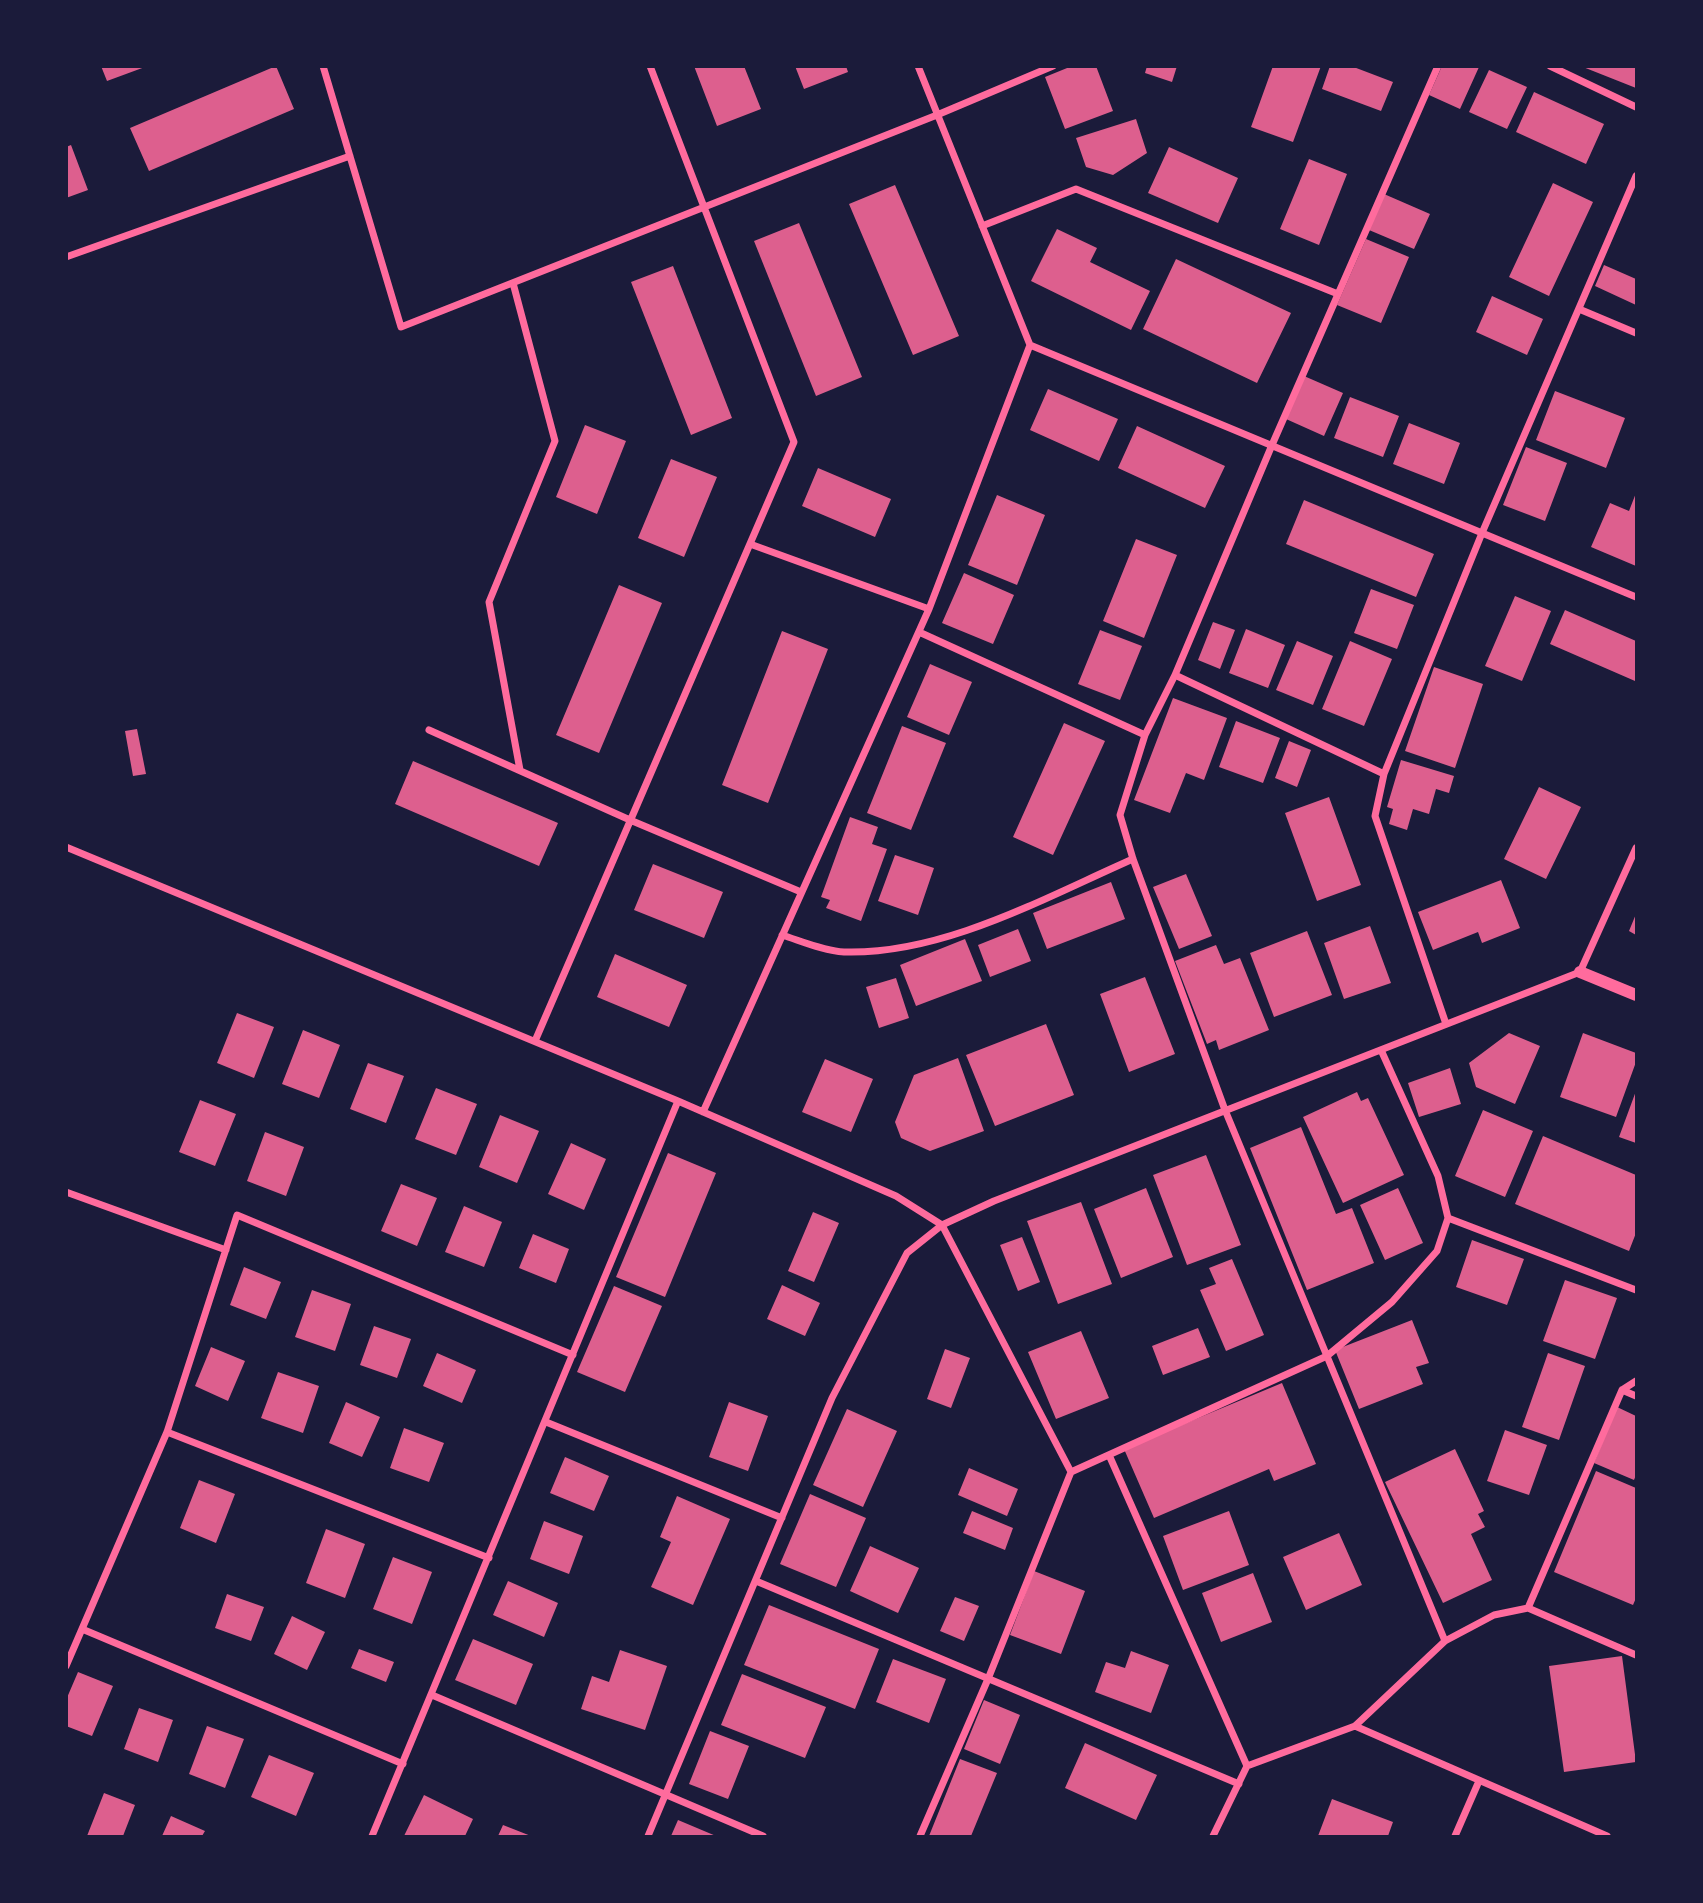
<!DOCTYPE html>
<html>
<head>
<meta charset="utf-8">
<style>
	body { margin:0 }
	#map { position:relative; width:1703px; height:1903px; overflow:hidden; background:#1b1b3a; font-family:Inter,sans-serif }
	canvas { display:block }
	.frame { position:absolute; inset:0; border:68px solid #1b1b3a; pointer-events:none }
</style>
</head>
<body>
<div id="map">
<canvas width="1703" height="1903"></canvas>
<div class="frame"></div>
</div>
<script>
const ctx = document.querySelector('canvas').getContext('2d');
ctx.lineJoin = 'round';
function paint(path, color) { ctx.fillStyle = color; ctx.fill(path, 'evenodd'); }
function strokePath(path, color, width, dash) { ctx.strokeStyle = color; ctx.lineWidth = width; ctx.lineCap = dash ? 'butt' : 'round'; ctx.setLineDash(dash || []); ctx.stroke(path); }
paint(new Path2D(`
	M101 66H145V67L107 81Z
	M276 66 294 109 149 171 130 128Z
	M694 66H744L761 109 717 126Z
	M795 66H846L848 72 804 89Z
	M1072 66H1096L1113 111 1065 129 1045 77Z
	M1147 66H1177L1172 82 1145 73Z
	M1273 66H1321L1293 142 1251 127Z
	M1330 66H1351L1393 82 1381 111 1322 89Z
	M1442 66 1479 67 1460 109 1429 95Z
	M1636 66V88L1583 67V66Z
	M1489 70 1527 87 1507 129 1469 112Z
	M1534 92 1604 124 1586 164 1516 132Z
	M1136 119 1147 153 1113 175 1086 167 1076 138Z
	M71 145 88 190 66 198V147Z
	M1169 147 1238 178 1218 223 1148 193Z
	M1309 159 1347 174 1319 245 1280 229Z
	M1553 183 1593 202 1549 296 1509 277Z
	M895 185 959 336 913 355 849 204Z
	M1384 194 1430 214 1414 249 1369 230Z
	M799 223 862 377 816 396 754 241Z
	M1057 229 1097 248 1090 262 1150 291 1131 330 1031 281Z
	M1366 239 1409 257 1381 323 1337 305Z
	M1176 259 1291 313 1257 383 1143 329Z
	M1604 265 1636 279V305L1595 286Z
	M673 266 732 418 691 435 631 282Z
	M1492 296 1543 319 1527 355 1476 332Z
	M1304 376 1343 393 1324 436 1286 419Z
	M1048 389 1118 419 1099 461 1030 430Z
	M1555 391 1625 418 1606 468 1536 440Z
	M1350 397 1399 416 1383 457 1334 438Z
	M1409 423 1460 443 1444 484 1393 464Z
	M585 425 626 441 597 514 556 497Z
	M1137 426 1225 466 1205 508 1118 468Z
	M1526 447 1567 463 1545 521 1503 505Z
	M671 459 717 477 684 557 638 538Z
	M818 468 891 499 875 537 802 506Z
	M1636 493V566L1591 547 1610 503 1629 511Z
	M997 495 1045 515 1017 585 968 565Z
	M1304 500 1434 554 1416 597 1286 544Z
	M1136 539 1177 555 1144 638 1103 621Z
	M964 573 1014 595 993 644 942 623Z
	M619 585 662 603 599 753 556 735Z
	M1371 589 1414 605 1397 649 1354 633Z
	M1515 596 1551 611 1522 681 1485 666Z
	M1565 610 1636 641 1635 681 1550 644Z
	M1213 622 1235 630 1220 669 1198 660Z
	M1246 629 1285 645 1268 688 1229 673Z
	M1100 630 1142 646 1120 700 1078 684Z
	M782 631 828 649 768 803 722 785Z
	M1297 641 1333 656 1313 705 1276 690Z
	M1350 641 1392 659 1364 726 1322 709Z
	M930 664 972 682 949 735 907 717Z
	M1434 667 1483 684 1455 768 1405 751Z
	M1173 698 1227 718 1204 780 1186 773 1170 813 1134 800Z
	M1236 721 1280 738 1263 783 1219 767Z
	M1064 723 1105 741 1053 855 1013 837Z
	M902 726 946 743 911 830 867 813Z
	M137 729 146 774 133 776 125 731Z
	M1289 741 1311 750 1297 787 1275 778Z
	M1401 760 1454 776 1449 793 1436 789 1429 814 1413 809 1407 830 1389 824 1393 809 1387 807Z
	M413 761 558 823 539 866 395 804Z
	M1539 787 1581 807 1546 879 1504 859Z
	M1329 797 1361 885 1317 901 1285 813Z
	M850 817 878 827 872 844 887 849 861 921 826 908 830 900 821 897Z
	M895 855 934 868 918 915 878 901Z
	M653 864 723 892 704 938 634 910Z
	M1186 874 1212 936 1179 949 1153 887Z
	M1501 880 1520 928 1482 943 1478 932 1433 950 1418 912Z
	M1111 882 1125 919 1047 949 1033 913Z
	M1636 914V935L1629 931Z
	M1370 926 1391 983 1344 999 1324 943Z
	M1018 929 1031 961 990 977 978 945Z
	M1307 931 1332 995 1274 1017 1250 953Z
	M965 939 982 981 916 1006 900 965Z
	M1216 945 1224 964 1240 958 1269 1030 1219 1050 1216 1040 1207 1044 1175 961Z
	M615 954 687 985 669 1027 597 997Z
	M1145 977 1175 1054 1129 1072 1100 994Z
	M896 978 909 1018 879 1028 866 987Z
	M237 1013 274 1027 254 1078 217 1063Z
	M1046 1024 1074 1095 995 1126 966 1055Z
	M303 1030 340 1045 319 1098 282 1084Z
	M1509 1033 1540 1046 1515 1104 1476 1087 1469 1063Z
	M1583 1033 1636 1053V1062L1616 1117 1560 1097Z
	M958 1058 984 1131 930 1151 901 1138 895 1122 914 1075Z
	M825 1059 873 1079 851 1132 802 1112Z
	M368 1063 404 1076 386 1123 350 1109Z
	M1450 1068 1461 1104 1419 1117 1408 1083Z
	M436 1088 477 1104 456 1155 415 1139Z
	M1636 1091V1143L1619 1137Z
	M1357 1092 1361 1101 1368 1098 1404 1175 1343 1203 1303 1117Z
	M200 1100 236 1114 215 1166 179 1152Z
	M1483 1110 1533 1131 1505 1197 1455 1176Z
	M500 1115 539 1131 517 1183 479 1167Z
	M1301 1127 1336 1214 1352 1208 1374 1263 1307 1290 1250 1148Z
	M265 1132 304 1147 286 1196 247 1181Z
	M1543 1136 1636 1175V1233L1629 1251 1515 1204Z
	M571 1143 606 1159 584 1210 548 1194Z
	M668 1153 716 1173 665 1297 616 1277Z
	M1206 1155 1241 1245 1187 1265 1153 1175Z
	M401 1184 437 1198 417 1246 381 1231Z
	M1146 1188 1173 1257 1121 1278 1094 1209Z
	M1398 1188 1423 1243 1385 1260 1360 1205Z
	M1081 1202 1112 1284 1058 1304 1027 1221Z
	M464 1206 502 1222 484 1267 445 1252Z
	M813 1212 839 1223 814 1282 788 1271Z
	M533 1234 569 1249 556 1283 519 1268Z
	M1022 1237 1040 1282 1018 1291 1000 1245Z
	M1472 1240 1524 1259 1507 1305 1456 1287Z
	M1232 1259 1264 1335 1226 1351 1200 1290 1216 1284 1209 1268Z
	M244 1267 281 1282 266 1319 230 1305Z
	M1565 1280 1617 1298 1595 1359 1543 1341Z
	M782 1285 820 1303 805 1336 767 1319Z
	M614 1286 662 1306 625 1392 577 1372Z
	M312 1290 351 1304 335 1351 295 1337Z
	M1412 1320 1429 1363 1416 1367 1423 1384 1359 1409 1335 1350Z
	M374 1326 411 1339 397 1378 360 1365Z
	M1198 1328 1210 1357 1163 1375 1152 1346Z
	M1081 1331 1109 1398 1056 1419 1028 1352Z
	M211 1347 245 1361 228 1401 195 1386Z
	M945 1349 970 1358 951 1408 927 1399Z
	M437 1353 476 1370 462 1403 423 1386Z
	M1548 1353 1585 1366 1559 1440 1522 1427Z
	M278 1372 319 1386 303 1433 261 1418Z
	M1282 1383 1316 1464 1274 1481 1269 1469 1154 1518 1124 1449Z
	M346 1402 380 1417 362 1457 329 1443Z
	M729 1402 768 1416 748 1471 709 1457Z
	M1617 1407 1636 1416V1475L1634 1480 1594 1463Z
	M847 1409 897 1431 863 1507 813 1485Z
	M404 1428 444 1443 429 1482 390 1468Z
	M1505 1430 1547 1445 1529 1495 1487 1481Z
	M1455 1449 1484 1511 1478 1514 1485 1527 1471 1534 1492 1580 1443 1603 1385 1482Z
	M565 1457 609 1476 594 1511 550 1493Z
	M969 1468 1018 1489 1007 1516 958 1495Z
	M1596 1471 1636 1488V1598L1633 1605 1554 1572Z
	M199 1480 235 1494 216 1543 180 1528Z
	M810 1494 866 1518 836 1587 780 1564Z
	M677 1496 730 1519 693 1605 651 1587 671 1542 660 1537Z
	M972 1511 1013 1528 1005 1550 963 1533Z
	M1229 1511 1249 1565 1183 1590 1163 1536Z
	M544 1521 583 1536 569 1574 530 1559Z
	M326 1529 365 1544 345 1598 306 1583Z
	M1339 1533 1362 1585 1306 1610 1283 1557Z
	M870 1546 919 1568 898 1613 850 1591Z
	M393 1557 432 1572 412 1624 373 1609Z
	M1034 1571 1085 1591 1061 1654 1010 1635Z
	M1253 1573 1272 1622 1221 1642 1202 1593Z
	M508 1581 558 1603 544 1637 493 1615Z
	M227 1594 264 1607 251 1641 215 1628Z
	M955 1597 979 1606 964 1641 940 1631Z
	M769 1605 879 1649 855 1709 744 1665Z
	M292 1616 325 1632 307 1670 274 1654Z
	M473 1639 533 1664 516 1705 455 1680Z
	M359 1649 394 1662 386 1682 351 1668Z
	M620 1650 667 1666 645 1730 581 1709 592 1676 609 1682Z
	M1131 1651 1169 1665 1151 1713 1095 1692 1106 1662 1125 1668Z
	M1622 1656 1636 1762 1564 1772 1549 1666Z
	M893 1659 946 1679 929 1723 876 1702Z
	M78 1672 113 1686 92 1736 66 1726V1700Z
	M742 1674 826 1707 805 1758 721 1725Z
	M984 1700 1020 1715 1000 1764 964 1749Z
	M139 1708 173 1720 158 1762 124 1749Z
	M207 1726 244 1739 225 1788 189 1774Z
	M710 1731 749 1746 728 1799 689 1784Z
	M1085 1743 1157 1775 1136 1820 1065 1788Z
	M269 1755 314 1773 296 1816 251 1797Z
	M960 1759 997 1773 971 1836H929Z
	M104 1793 135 1805 123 1836H87Z
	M424 1795 473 1819 465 1836H404Z
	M1332 1799 1393 1822 1388 1836H1318Z
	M171 1816 205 1831 202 1836H162Z
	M678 1820 716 1836H671Z
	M503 1825 531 1836H498Z`), '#dd5f8e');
strokePath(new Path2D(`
	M323 66 401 327 937 115 1053 66
	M1438 66 1272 445 1175 675 1145 735 1120 815 1133 859 1225 1110 1445 1641
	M1550 66 1636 107
	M982 226 1076 189 1338 294
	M66 257 350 156
	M513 283 555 441 489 602 520 770
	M1579 309 1636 333
	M1030 345 1636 597
	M750 544 929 609
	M919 632 1145 735
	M1175 675 1384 774 1375 816 1446 1024
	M429 730 630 820 801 892
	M1384 774 1482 533 1636 176
	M66 847 678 1101 896 1196 942 1225 1071 1472
	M782 935C801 941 824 951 844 952 943 955 1044 898 1133 859
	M535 1041 794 442 650 66
	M703 1112 929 609 1030 345 918 66
	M66 1192 226 1250
	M1448 1218 1636 1290
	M1622 1390 1636 1396
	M546 1422 782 1518
	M167 1432 489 1558
	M1109 1455 1247 1766
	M756 1581 1239 1784
	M1528 1608 1622 1390 1636 1381
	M82 1629 403 1764
	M66 1666 167 1432 237 1215 573 1355
	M432 1695 763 1836
	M1355 1726 1607 1836
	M372 1836 678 1101
	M648 1836 832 1398 907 1253 942 1225 994 1201 1580 972 1636 848
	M920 1836 988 1679 1071 1472 1327 1356 1392 1302 1437 1251 1448 1218 1438 1176 1381 1050
	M1213 1836 1247 1766 1355 1726 1445 1641 1494 1615 1528 1608 1636 1655
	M1455 1836 1479 1781`), '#ff6b9d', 7);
strokePath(new Path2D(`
	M1580 972 1636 995`), '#ff6b9d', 12);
</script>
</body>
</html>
